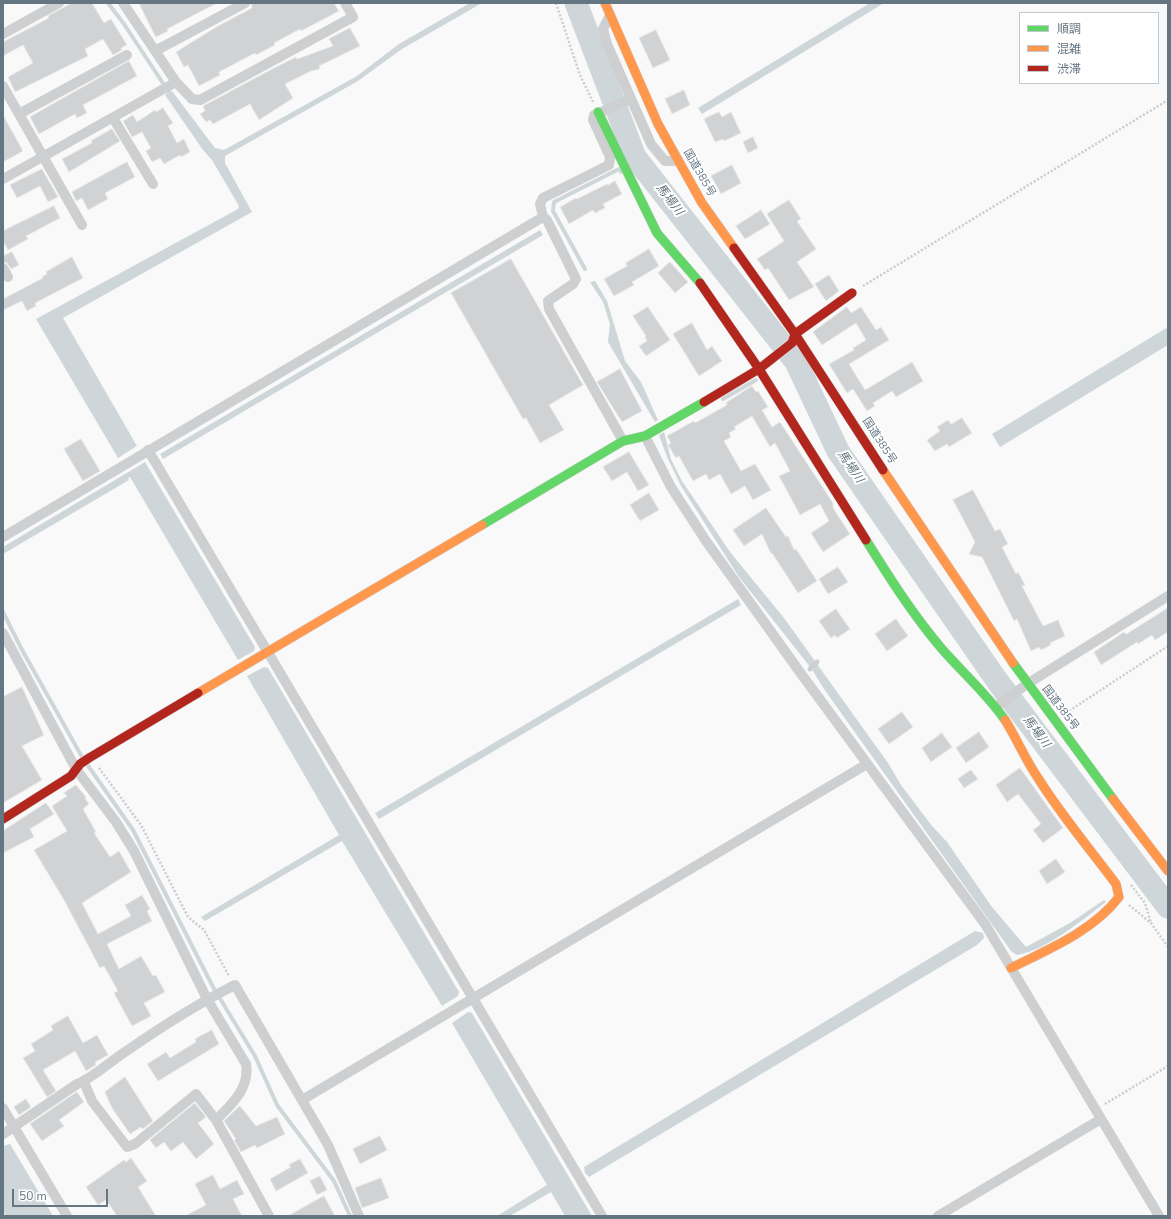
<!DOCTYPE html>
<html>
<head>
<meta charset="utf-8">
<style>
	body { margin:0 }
	#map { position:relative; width:1171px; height:1219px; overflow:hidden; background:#f9f9f9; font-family:"Nunito Sans","Noto Sans JP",sans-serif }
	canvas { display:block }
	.frame { position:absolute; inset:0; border:4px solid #657683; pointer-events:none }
	.legend { position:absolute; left:1019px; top:12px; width:140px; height:72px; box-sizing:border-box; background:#fff; border:1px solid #c1c8cd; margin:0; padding:5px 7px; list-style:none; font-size:12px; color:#657683 }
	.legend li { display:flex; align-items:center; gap:8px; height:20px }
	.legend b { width:20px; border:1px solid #c1c8cd }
	.scale { position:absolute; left:12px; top:1189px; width:96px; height:18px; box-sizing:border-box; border:2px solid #657683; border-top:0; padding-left:5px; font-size:12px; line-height:14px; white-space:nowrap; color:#657683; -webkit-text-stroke:3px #fff; paint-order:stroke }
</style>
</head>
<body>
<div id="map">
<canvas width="1171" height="1219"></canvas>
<div class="frame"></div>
<ul class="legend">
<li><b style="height:5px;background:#63d668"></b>順調</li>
<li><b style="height:5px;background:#ff974d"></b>混雑</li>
<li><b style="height:5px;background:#b3261e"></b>渋滞</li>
</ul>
<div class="scale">50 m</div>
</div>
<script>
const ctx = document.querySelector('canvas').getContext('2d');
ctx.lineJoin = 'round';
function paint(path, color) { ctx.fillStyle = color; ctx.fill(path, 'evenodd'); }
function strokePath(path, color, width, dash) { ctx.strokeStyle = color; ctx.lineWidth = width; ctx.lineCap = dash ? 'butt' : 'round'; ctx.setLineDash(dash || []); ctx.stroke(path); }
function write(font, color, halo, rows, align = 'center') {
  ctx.font = font + ' "Nunito Sans","Noto Sans JP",sans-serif'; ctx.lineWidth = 4; ctx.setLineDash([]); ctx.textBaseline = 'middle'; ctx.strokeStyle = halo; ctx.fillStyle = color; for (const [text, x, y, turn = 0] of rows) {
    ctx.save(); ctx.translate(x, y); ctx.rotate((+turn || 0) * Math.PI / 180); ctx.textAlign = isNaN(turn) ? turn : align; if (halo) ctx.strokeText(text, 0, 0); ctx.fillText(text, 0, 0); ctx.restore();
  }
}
paint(new Path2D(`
	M470 3H482L402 49 358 81 225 156V163L252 212 63 318 137 446 118 458 36 319 238 209 239 206 212 160 203 150 165 95 172 91 215 148 224 150 357 76 399 44Z
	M870 3H884L702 114 698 108Z
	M540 230 543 235 163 459 160 454Z
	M595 281 607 301 625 361 641 382 658 420 655 422 608 342 610 324 603 302 590 282Z
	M1168 327V345L1000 447 992 434Z
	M664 432 671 459 682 481 730 552 784 618 888 763 901 785 932 826 947 842 992 907 1026 947 1070 923 1104 900 1106 902C1082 920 1047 950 1017 955L1011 951 824 689 811 668 739 577 681 486 667 457 659 435Z
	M145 462 255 647 254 651 238 660 130 477 128 478 129 480 3 554V547Z
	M738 599 741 605 379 819 375 813Z
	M264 667 268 668 459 992 458 996 442 1006 342 841 205 921 201 917 339 835 247 676Z
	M975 931 983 933 984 938 977 945 589 1177 585 1173 584 1167Z
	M468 1012 472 1013 592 1216H565L551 1192 510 1216H497L547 1185 452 1023Z
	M10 1144 53 1216H6L3 1211V1146Z`), '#ced6d9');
strokePath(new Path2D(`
	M108 3 124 24 172 97
	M585 269 553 211 554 202 619 169 621 172
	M723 399 756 380
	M3 612 21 648 82 757 133 830 213 987 255 1056 277 1105 334 1181 350 1216`), '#ced6d9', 4);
strokePath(new Path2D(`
	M576 3 635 157 796 362 838 451 998 682 1168 907`), '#ced6d9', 23);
const building = new Path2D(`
	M72 3H92L104 23 111 19 127 45 121 48 122 50 113 55 103 39 85 49 88 56 15 92 8 77 33 63 23 45 3 56V42L49 18 48 16Z
	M139 3H217L167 29 168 31 156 37Z
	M251 3H334L339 11 301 31 300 29 274 43 275 45 256 55 255 53 219 72 220 75 199 86 188 65 184 67 176 52 218 26 252 8Z
	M350 28 360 46 319 66 320 69 311 71 285 84 293 98 259 120 250 104 213 124 210 120 206 122 200 114 205 111 203 106 274 68 296 57 297 59 333 46 329 39Z
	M656 30 670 60 653 68 639 38Z
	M129 61 137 76 83 105 87 113 77 118 75 114 39 134 30 117Z
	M684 90 690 105 672 114 665 99Z
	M163 108 173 123 168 126 177 143 184 139 190 152 181 157 180 155 164 164 160 158 152 162 146 151 151 148 142 132 132 137 123 121 133 115 137 122 155 110 156 112Z
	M719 112 722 117 731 112 741 133 724 141 723 139 715 142 704 119Z
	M3 115 23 151 3 162Z
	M112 129 120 141 69 172 62 159 92 143 91 141Z
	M753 137 758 148 748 153 743 142Z
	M127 162 135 177 105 193 108 199 88 210 82 198 76 201 72 192Z
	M732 165 741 183 721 194 711 176Z
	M42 169 58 197 48 202 40 186 17 198 10 185Z
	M615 181 622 194 603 204 605 208 595 213 593 210 569 224 560 207 576 198 577 199 607 184 608 185Z
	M789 200 801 219 797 221 816 249 797 262 814 287 789 300 768 268 765 270 757 259 784 241 767 214Z
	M54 206 60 218 26 236 28 239 8 250 3 241V231Z
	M761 210 770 224 745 239 736 226Z
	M649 249 659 266 632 282 634 285 614 296 604 279 627 266 626 263Z
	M12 252 19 265 11 269 7 263 3 262V256Z
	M72 257 83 278 35 303 36 306 27 311 22 301 3 310V299L43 278 42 277 47 274 46 272Z
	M511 259 583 385 549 405 564 430 540 443 526 418 523 419 451 293Z
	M670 262 688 282 675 293 658 273Z
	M829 275 839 291 826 301 815 284Z
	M648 307 670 340 646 356 639 346 647 341 645 337 646 336 633 316Z
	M847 307 851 313 861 307 876 330 881 327 889 340 849 364 865 390 912 362 923 381 896 397 892 391 873 403 875 406 867 411 853 389 847 393 829 364 854 350 853 348 866 340 856 323 822 345 813 332Z
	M692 323 707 350 712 346 722 361 699 376 673 334Z
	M620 369 642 411 622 422 597 382Z
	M752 386 756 392 758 391 768 407 762 410 772 427 780 422 833 503V508L850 534 823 552 811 533 829 521 820 504 800 515 779 476 790 471 775 443 770 447 752 416 734 427 736 429 729 433 731 437 724 441 741 471 755 464 771 490 753 500 745 486 731 494 720 474 709 480 706 474 693 481 679 456 676 458 668 445 671 443 667 436 694 421 695 423 727 405 726 403Z
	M962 418 972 433 949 447 947 444 935 451 927 440 940 431 937 427 948 420 951 424Z
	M81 439 100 471 83 481 64 449Z
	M629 452 649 485 638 491 627 472 612 481 603 467Z
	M973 490 995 531 1000 529 1008 544 1002 547 1016 574 1018 572 1025 585 1022 586 1043 626 1058 620 1065 636 1050 643 1051 645 1041 650 1039 647 1031 651 1017 619 1014 621 982 557 969 554 975 542 953 500Z
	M649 493 659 510 640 521 630 505Z
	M766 508 786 537 788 536 794 550 796 549 817 581 798 593 772 553 771 554 762 534 744 546 733 530Z
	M838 567 848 582 828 594 819 579Z
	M1168 608V632L1155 640 1152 635 1138 644 1137 642 1101 665 1094 652 1124 632 1126 634Z
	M836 609 850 629 837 638 835 635 831 638 819 621Z
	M896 619 908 636 887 651 875 634Z
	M22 687 44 735 22 746 42 780 3 803V697Z
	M902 712 913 727 889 744 878 729Z
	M979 732 989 747 966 763 956 748Z
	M942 733 952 747 931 762 922 748Z
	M1020 768 1063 828 1043 843 1033 830 1041 824 1018 794 1007 802 996 785Z
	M971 770 978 779 964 788 958 779Z
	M76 785 86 797 85 798 89 804 83 809 96 832 94 833 110 857 119 851 131 872 82 903 98 934 131 916 125 905 142 895 150 909 147 911 152 921 107 944 119 969 141 956 153 976 156 975 165 992 144 1003 151 1016 132 1026 114 993 118 991 104 966 100 968 64 900 34 850 67 831 52 806 67 796 64 793Z
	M46 803 54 814 30 829 34 837 3 853V831Z
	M1056 859 1065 872 1047 884 1039 871Z
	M68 1016 83 1043 97 1035 108 1055 95 1062 96 1065 86 1071 75 1051 43 1070 56 1091 47 1097 23 1058 35 1051 31 1044 53 1030 51 1026Z
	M212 1030 219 1044 158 1081 147 1064 166 1052 170 1058 196 1042 195 1039Z
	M125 1077 153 1121 143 1129 141 1127 130 1134 112 1108 105 1092Z
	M77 1092 84 1102 59 1120 64 1126 42 1141 30 1124Z
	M26 1099 31 1107 19 1115 14 1107Z
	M195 1103 206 1117 198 1123 214 1144 196 1159 183 1142 171 1151 164 1142 156 1148 150 1140Z
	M240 1106 256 1126 277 1117 285 1134 257 1148 255 1145 241 1152 234 1140 236 1139 224 1121Z
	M380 1136 387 1150 360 1164 353 1149Z
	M131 1158 147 1181 138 1187 156 1216H117L106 1200 98 1205 86 1187 124 1160 126 1162Z
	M300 1159 308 1173 276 1191 270 1179 291 1167 289 1165Z
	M213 1175 220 1189 237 1180 244 1194 233 1199 242 1216H185L206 1205 195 1184Z
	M320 1176 327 1190 317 1195 310 1181Z
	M381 1178 389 1198 362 1208 355 1188Z
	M324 1196 335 1216H288Z`);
paint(building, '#d0d2d3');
strokePath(building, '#e8e8e8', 1);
const fast = new Path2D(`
	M598 112 657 233 700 283
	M482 525 623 441 645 436 704 402
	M866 540C889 577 913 615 942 649 963 673 987 694 1005 720
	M1013 663 1113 799`);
const slow = new Path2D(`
	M605 3 658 124 702 203 734 248
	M883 470 1013 663
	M198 693 482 525
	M1005 720C1017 739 1025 759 1038 778 1061 815 1090 849 1116 884L1119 897C1093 931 1049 949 1011 968
	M1113 799 1168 871`);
const jam = new Path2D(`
	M734 248 795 334 883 470
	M700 283 759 369 866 540
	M704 402 759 369 792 343 795 334 852 293
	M3 819 71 776 80 764 89 758 198 693`);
strokePath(fast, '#d5d6d7', 10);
strokePath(slow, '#d5d6d7', 10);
strokePath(jam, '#d5d6d7', 10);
strokePath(new Path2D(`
	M556 3 580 75 593 102
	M863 286 1168 100
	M1066 713 1168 646
	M99 768 141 825 188 917 204 930 229 976
	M1131 885 1145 903 1151 923
	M1129 905 1151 923 1168 947
	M1105 1104 1168 1066`), '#cbcccd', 2.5, [2, 2]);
strokePath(new Path2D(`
	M810 669 817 662`), '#cecfd0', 5);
strokePath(new Path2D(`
	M123 3 176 82 192 99 200 100 353 17 345 3
	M610 15 603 29 607 44 651 144 665 161H677
	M3 34 59 3
	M155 51 245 3
	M3 86 82 225
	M19 114 127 55
	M113 118 153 184
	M3 179 176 82
	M543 217 540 204 543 198 609 165 610 157 593 120 594 115 631 99
	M3 268 8 277
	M645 436 671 487 706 541 802 675 985 924 1159 1216
	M148 450 602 1216
	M3 537 543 217 547 220 576 279 573 284 548 301 549 309 623 441
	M3 633 76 769 116 822 134 851 207 999 246 1064C250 1088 232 1104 216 1120
	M996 707 1027 684 1168 596
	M84 1082 92 1101 127 1147 135 1144 196 1094 216 1120 269 1216
	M302 1100 867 764
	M3 1108 67 1216
	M3 1134 77 1084C90 1080 111 1061 125 1052 161 1027 195 1005 235 985L328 1145 359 1216
	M938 1216 1101 1119`), '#cecfd0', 10);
strokePath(fast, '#63d668', 9);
strokePath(slow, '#ff974d', 9);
strokePath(jam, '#b3261e', 9);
write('11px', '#657683', '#fff', [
	["国道385号",699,173,60],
	["国道385号",879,441,57],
	["国道385号",1060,708,53]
]);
write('italic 12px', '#60757c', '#fff', [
	["馬場川",669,200,52],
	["馬場川",850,467,56],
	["馬場川",1036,732,53]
]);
</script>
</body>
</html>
